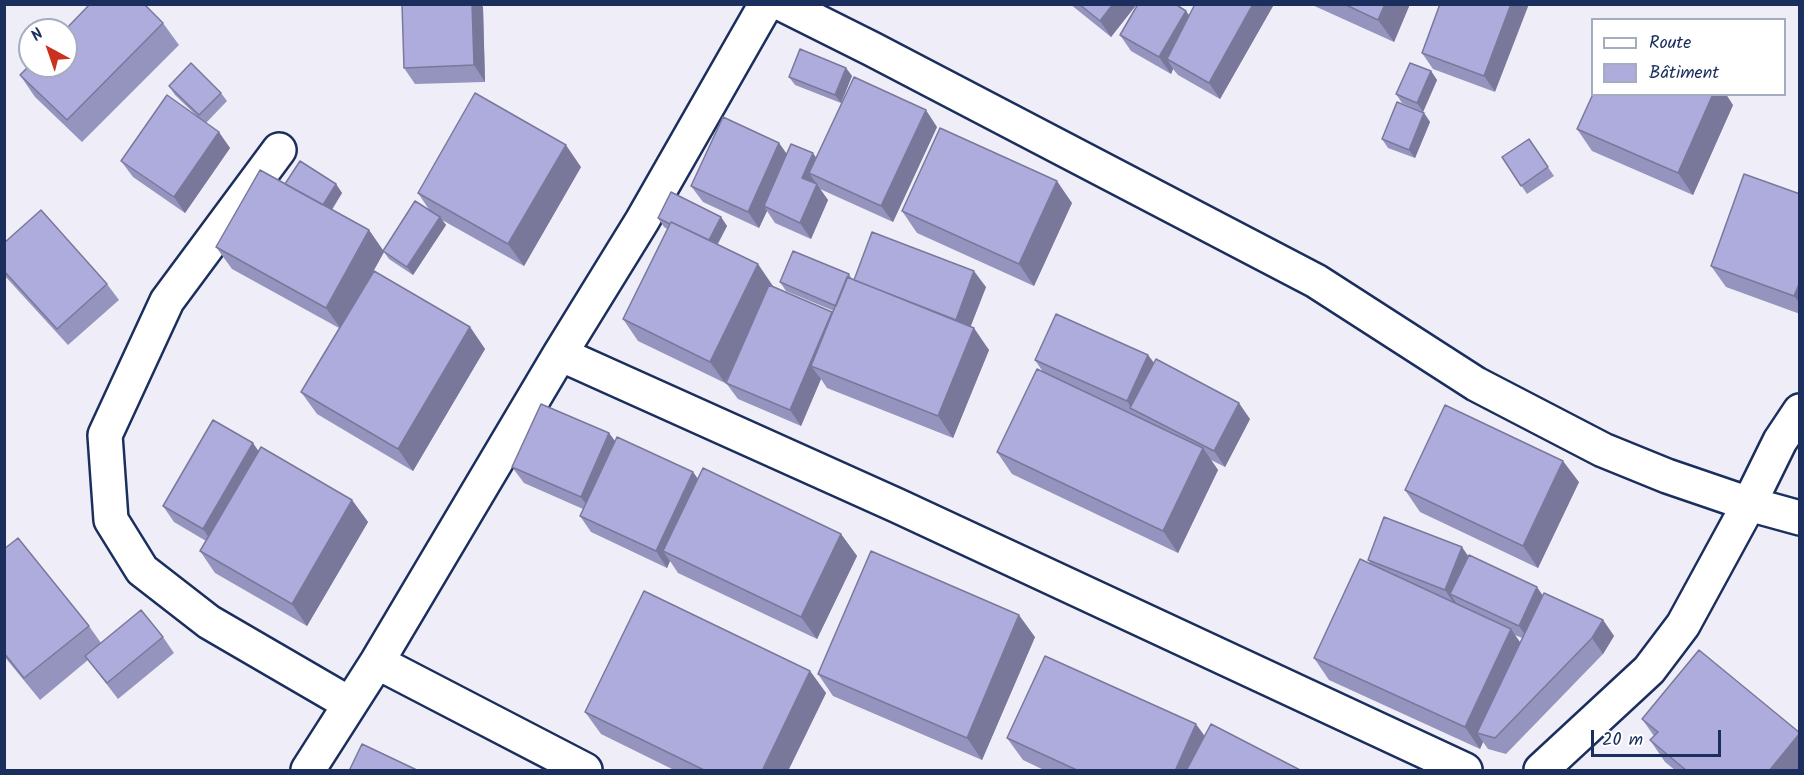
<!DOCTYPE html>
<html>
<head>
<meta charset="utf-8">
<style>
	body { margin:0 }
	#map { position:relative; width:1804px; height:775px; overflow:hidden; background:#efeef8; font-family:Kalam,sans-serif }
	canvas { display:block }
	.frame { position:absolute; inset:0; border:6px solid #1b2f5e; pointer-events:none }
	.legend { position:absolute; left:1591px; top:18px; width:195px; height:78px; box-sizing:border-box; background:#fff; border:2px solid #a4acbf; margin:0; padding:8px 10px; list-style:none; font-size:18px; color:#1b2f5e }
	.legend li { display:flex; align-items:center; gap:12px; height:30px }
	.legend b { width:30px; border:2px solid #a4acbf }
	.north { position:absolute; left:18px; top:18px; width:60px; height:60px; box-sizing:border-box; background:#fff; border:2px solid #a4acbf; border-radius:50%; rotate:320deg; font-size:16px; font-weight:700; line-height:24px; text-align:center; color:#1b2f5e }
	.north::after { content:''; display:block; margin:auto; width:21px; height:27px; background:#c8321e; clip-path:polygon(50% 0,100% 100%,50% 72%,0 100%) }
	.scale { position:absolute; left:1591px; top:730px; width:130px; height:27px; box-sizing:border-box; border:3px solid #1b2f5e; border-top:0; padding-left:8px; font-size:18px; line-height:21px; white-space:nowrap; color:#1b2f5e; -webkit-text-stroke:4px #fff; paint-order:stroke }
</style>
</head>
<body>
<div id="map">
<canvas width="1804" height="775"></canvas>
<div class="frame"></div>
<ul class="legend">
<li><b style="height:8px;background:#fff"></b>Route</li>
<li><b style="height:16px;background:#adacdd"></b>Bâtiment</li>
</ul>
<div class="north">N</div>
<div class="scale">20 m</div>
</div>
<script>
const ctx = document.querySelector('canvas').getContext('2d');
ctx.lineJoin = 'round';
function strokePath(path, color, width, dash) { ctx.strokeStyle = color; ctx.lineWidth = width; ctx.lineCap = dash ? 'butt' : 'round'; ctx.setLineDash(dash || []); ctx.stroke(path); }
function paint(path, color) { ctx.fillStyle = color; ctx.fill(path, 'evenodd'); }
const minor = new Path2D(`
	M782 4 872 49 1316 281 1476 384 1603 450 1667 476 1749 504 1800 518
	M279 150 167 301 105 435 111 520 142 570 209 622 350 704
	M560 354 898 506 1465 770
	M377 662 585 770
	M308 770 377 662 560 354 642 221 766 4
	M1541 770 1649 670 1683 625 1749 504 1780 441 1800 411`);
strokePath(minor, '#1b2f5e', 38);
strokePath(minor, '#fff', 33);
paint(new Path2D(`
	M1070 4H1137L1111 37Z
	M1310 4H1410L1394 42Z
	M1440 4 1495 92 1433 69 1422 53Z
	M1273 6 1220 99 1178 75 1173 69 1171 74 1131 51 1120 35 1186 11 1189 15Z
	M483 7 485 82 415 84 404 68Z
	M163 23 179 45 82 142 35 97 20 75Z
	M846 68 852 76 841 103 795 85 789 77Z
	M1431 71 1437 80 1423 112 1402 103 1396 94Z
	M169 86 221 93 227 101 206 123 230 148 185 213 133 177 121 161 200 119 175 95Z
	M1733 105 1693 195 1592 151 1577 129Z
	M1424 113 1430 122 1415 158 1388 148 1382 139Z
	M937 127 893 222 820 189 817 185 828 200 811 239 775 223 767 211 759 228 703 202 691 186 779 143 787 154 816 158Z
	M1529 139 1554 176 1527 194 1502 157Z
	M581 167 524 266 442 220 446 225 413 275 389 259 384 252 369 279 470 327 485 349 413 471 317 414 301 392 339 328 232 269 216 247 286 185 336 184 342 193 332 210 369 230 383 250 430 211 418 193Z
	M1800 194V314L1726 287 1711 266Z
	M1072 203 1034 286 917 233 902 211Z
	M721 217 727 226 718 244 773 286 833 313 834 311 786 291 780 282 849 274 852 279 986 287 970 327 989 350 953 438 827 388 821 379 801 426 738 399 726 383 734 366 725 383 638 341 623 319 667 229 664 227 658 218Z
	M4 243 107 284 119 300 68 345 4 275Z
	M1148 355 1154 363 1250 419 1225 467 1211 460 1218 470 1178 553 1012 474 997 452 1043 372 1035 360Z
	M609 433 615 441 693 472 698 479 841 534 857 556 817 639 678 573 670 561 667 568 591 532 580 516 583 509 524 483 512 467Z
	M258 451 352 500 368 522 307 626 215 573 200 551 206 541 174 522 163 506Z
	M1579 482 1538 568 1420 512 1405 490Z
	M4 549 89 626 101 643 163 637 174 653 118 699 88 660 40 700 4 656Z
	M1468 556 1542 595 1603 620 1614 636 1603 654 1506 754 1488 749 1483 742 1480 749 1329 680 1314 658 1371 564 1368 560ZM1515 635 1522 638 1520 642Z
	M1035 637 982 760 833 696 818 674Z
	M810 671 826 693 788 771H676L601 734 585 712Z
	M1642 719 1800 771H1676L1665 762 1650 740 1654 736Z
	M1204 736 1302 771H1046L1023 760 1007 738Z`), '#9594be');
paint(new Path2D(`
	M472 4H481L483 7 485 82 474 65Z
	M1113 4H1137L1111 37 1100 21Z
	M1253 4H1272L1273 6 1220 99 1209 83Z
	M1385 4H1410L1394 42 1378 20Z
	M1511 4H1529L1495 92 1484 76Z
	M1186 11 1197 27 1167 59 1173 69 1171 74 1159 57Z
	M846 68 852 76 841 103 835 95Z
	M1431 71 1437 80 1423 112 1417 103Z
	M1713 94H1726L1733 105 1693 195 1678 173Z
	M926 110 937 127 893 222 881 206Z
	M1424 113 1430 122 1415 158 1409 150Z
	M219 132 230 148 185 213 174 197Z
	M779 143 790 159 764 206 767 211 759 228 748 212Z
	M566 145 581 167 524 266 508 244Z
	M813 153 824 169 809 173 828 200 811 239 800 223 802 178Z
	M1057 181 1072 203 1034 286 1019 264Z
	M336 184 342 193 328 215 322 207Z
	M440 217 446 225 413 275 407 267Z
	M721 217 727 226 713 252 707 244Z
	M369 230 384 252 383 251 384 252 341 329 326 308Z
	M758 264 773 286 725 383 710 362Z
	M974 271 986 287 967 336 956 320Z
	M1800 282V303L1794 296Z
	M832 312 843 328 811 366 821 379 801 426 790 410Z
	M470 327 485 349 413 471 398 449Z
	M974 328 989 350 953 438 938 416Z
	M1148 355 1160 371 1132 409 1127 401Z
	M1239 403 1250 419 1225 467 1214 451Z
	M609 433 621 450 592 513 581 497Z
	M253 443 264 459 214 545 203 529Z
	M1203 448 1218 470 1178 553 1163 531Z
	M1563 461 1579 482 1538 568 1523 546Z
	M693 472 704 488 663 551 670 561 667 568 656 551Z
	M352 500 368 522 307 626 292 604Z
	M841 534 857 556 817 639 801 617Z
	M1462 547 1473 563 1450 594 1457 604 1456 606 1445 590Z
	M1537 587 1548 603 1530 642 1519 626Z
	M1019 615 1035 637 982 760 967 738Z
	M1603 620 1614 636 1603 654 1592 638Z
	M1511 629 1526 651 1477 733 1483 742 1480 749 1465 727Z
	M810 671 826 693 788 771H762Z
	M1196 724 1212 746 1201 771H1175Z
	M1800 733V771H1769Z`), '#79789b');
const building = new Path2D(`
	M90 4H144L163 23 67 120 20 75 30 65V66H66V30H65Z
	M402 4H472L474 65 404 68Z
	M1079 4H1113L1100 21Z
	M1138 4H1175L1186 11 1159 57 1120 35Z
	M1195 4H1253L1209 83 1167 59Z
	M1344 4H1385L1378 20Z
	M1440 4H1511L1484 76 1422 53Z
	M800 49 846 68 835 95 789 77Z
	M191 63 221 93 199 115 169 86Z
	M1410 63 1431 71 1417 103 1396 94Z
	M854 77 926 110 881 206 809 173Z
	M475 93 566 145 508 244 418 193Z
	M1593 94H1713L1678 173 1577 129Z
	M167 95 219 132 174 197 121 161Z
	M1397 102 1424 113 1409 150 1382 139Z
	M723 117 779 143 748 212 691 186Z
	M940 128 1057 181 1019 264 902 211Z
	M1529 139 1548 167 1521 186 1502 157Z
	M791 144 813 153 802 178 817 184 800 223 764 206Z
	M300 161 336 184 323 205 285 184Z
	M260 170 369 230 326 308 216 247Z
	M1744 174 1800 194V282L1794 296 1711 266Z
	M671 192 721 217 709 240 671 222 670 224 658 218Z
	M415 201 440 217 407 267 383 251Z
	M41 210 107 284 57 329 4 271V243Z
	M671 222 758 264 710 362 623 319Z
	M872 232 974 271 956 320 854 280Z
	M793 251 849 274 836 306 780 282Z
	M374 271 470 327 398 449 301 392Z
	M847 277 974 328 938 416 811 366Z
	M769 285 832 312 790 410 726 383Z
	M1056 314 1148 355 1127 401 1035 360Z
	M1156 359 1239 403 1214 451 1130 408Z
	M1037 369 1203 448 1163 531 997 452Z
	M541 404 609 433 581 497 512 467Z
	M1445 405 1563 461 1523 546 1405 490Z
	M213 420 253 443 203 529 163 506Z
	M617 437 693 472 656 551 580 516Z
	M261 447 352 500 292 604 200 551Z
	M703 468 841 534 801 617 663 551Z
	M1384 517 1462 547 1445 590 1368 560Z
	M18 538 89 626 24 678 4 653V549Z
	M871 551 1019 615 967 738 818 674Z
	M1469 555 1537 587 1519 626 1450 594Z
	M1360 559 1511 629 1465 727 1314 658Z
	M644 591 810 671 762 771H706L585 712Z
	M1544 593 1603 620 1592 638 1495 738 1477 733Z
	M141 610 163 637 107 683 85 656Z
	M1699 650 1800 733 1769 771H1687L1650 740 1658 732 1642 719Z
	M1045 656 1196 724 1175 771H1079L1007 738Z
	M1211 724 1302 771H1186Z
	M362 744 419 771H349Z`);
paint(building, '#adacdd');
strokePath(building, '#79789b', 1.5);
</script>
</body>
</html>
